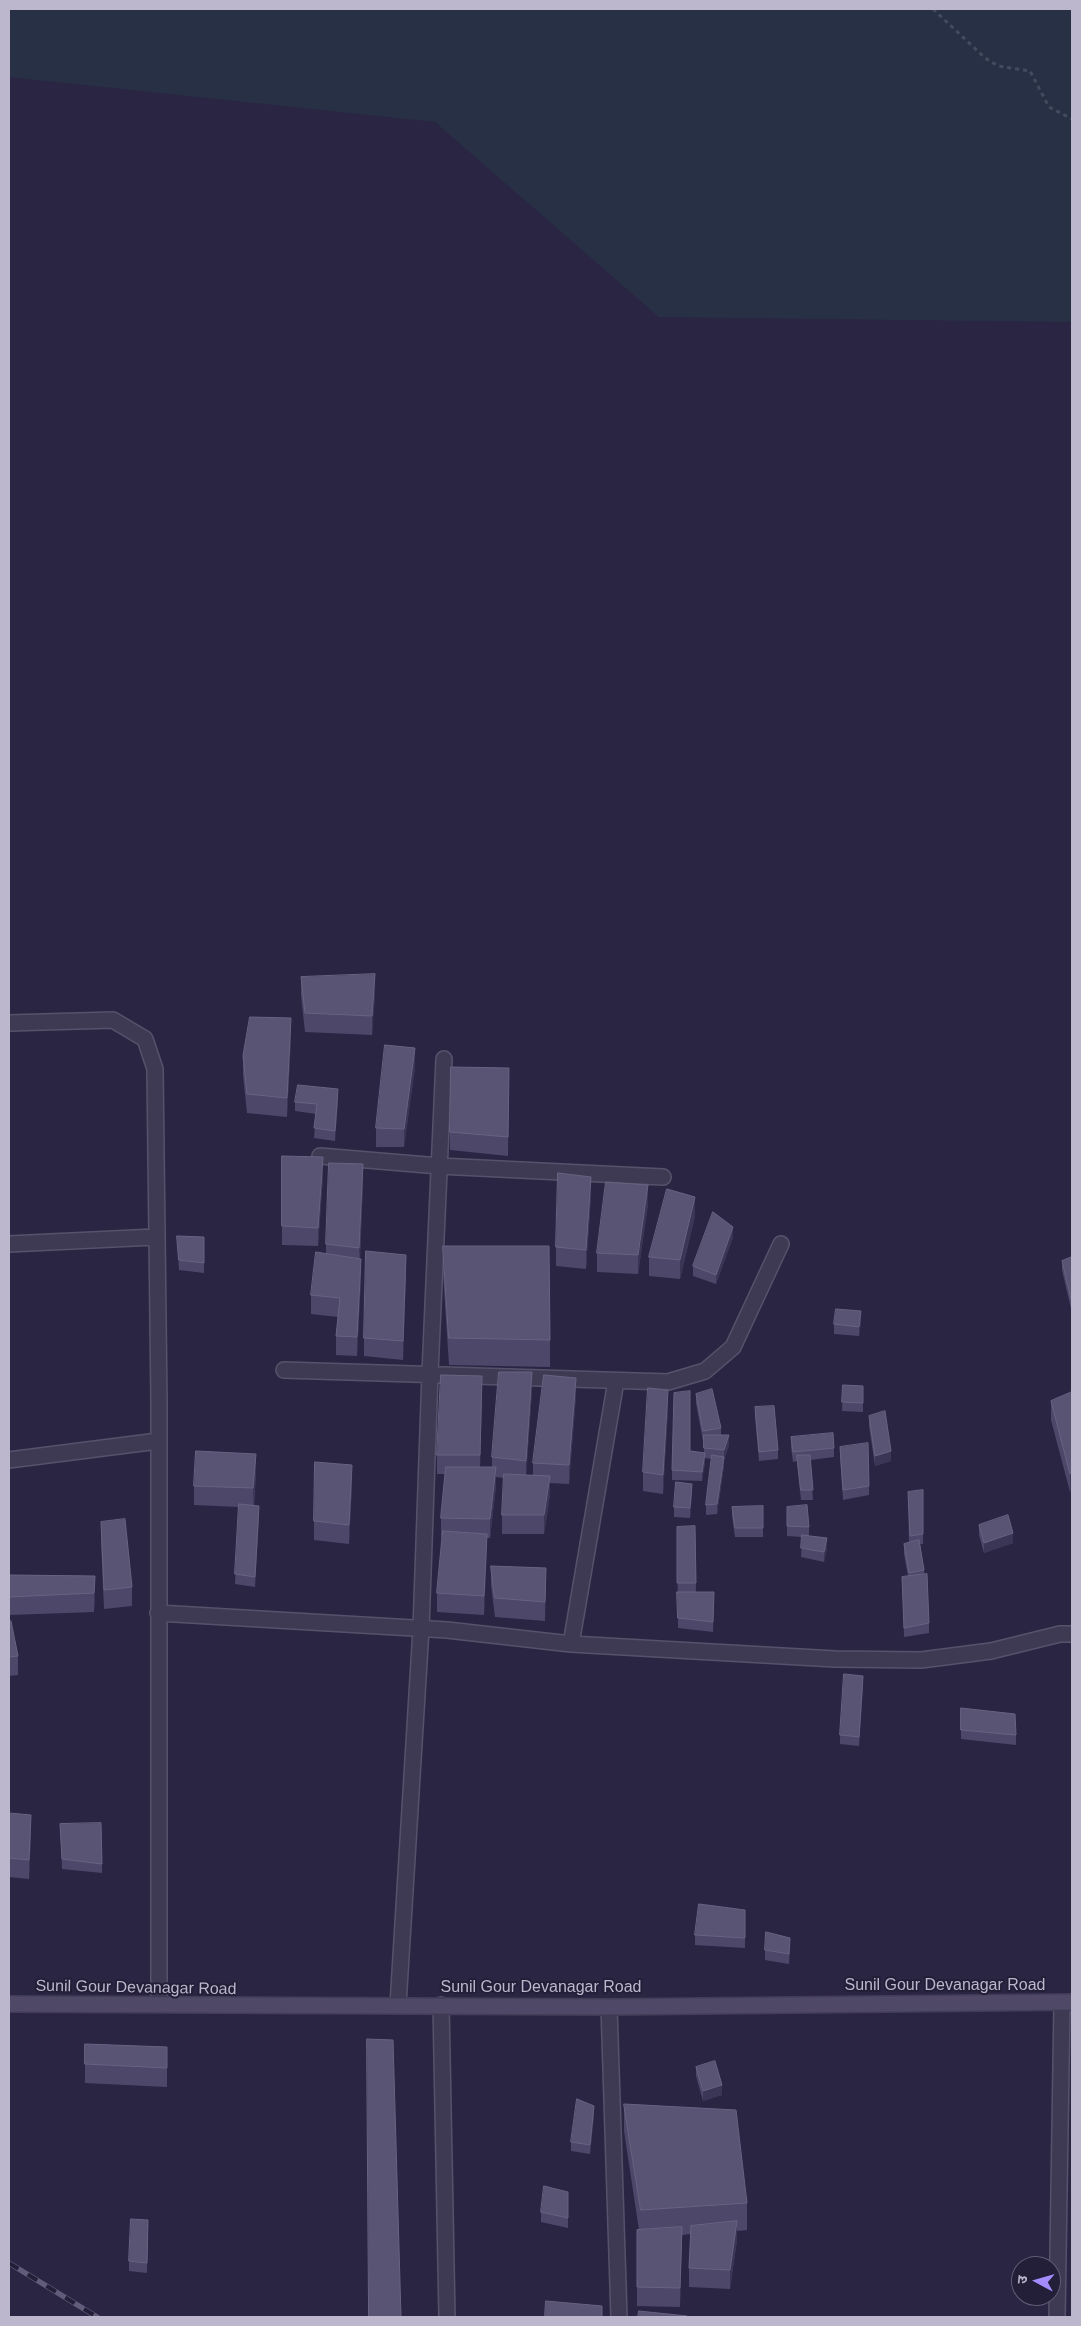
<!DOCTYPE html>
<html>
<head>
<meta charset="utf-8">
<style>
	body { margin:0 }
	#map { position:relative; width:1081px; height:2326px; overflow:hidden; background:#2b2544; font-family:Helvetica,"Noto Sans Devanagari",sans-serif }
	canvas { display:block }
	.frame { position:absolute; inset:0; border:10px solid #bcb7cd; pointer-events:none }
	.north { position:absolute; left:1011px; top:2256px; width:50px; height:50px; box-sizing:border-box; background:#231f39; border:1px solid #605c74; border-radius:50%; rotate:276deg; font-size:14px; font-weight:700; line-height:20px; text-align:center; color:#bcb7cd }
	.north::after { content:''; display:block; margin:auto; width:18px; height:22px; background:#a48cfe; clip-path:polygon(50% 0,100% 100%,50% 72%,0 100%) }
</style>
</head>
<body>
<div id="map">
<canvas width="1081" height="2326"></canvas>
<div class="frame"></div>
<div class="north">उ</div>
</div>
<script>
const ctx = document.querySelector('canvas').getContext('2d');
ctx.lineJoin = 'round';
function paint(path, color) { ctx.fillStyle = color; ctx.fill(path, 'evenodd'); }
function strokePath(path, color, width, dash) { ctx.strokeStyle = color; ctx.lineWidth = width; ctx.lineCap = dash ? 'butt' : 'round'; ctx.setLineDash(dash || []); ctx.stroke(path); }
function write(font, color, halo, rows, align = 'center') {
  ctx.font = font + ' Helvetica,sans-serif'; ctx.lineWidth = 4; ctx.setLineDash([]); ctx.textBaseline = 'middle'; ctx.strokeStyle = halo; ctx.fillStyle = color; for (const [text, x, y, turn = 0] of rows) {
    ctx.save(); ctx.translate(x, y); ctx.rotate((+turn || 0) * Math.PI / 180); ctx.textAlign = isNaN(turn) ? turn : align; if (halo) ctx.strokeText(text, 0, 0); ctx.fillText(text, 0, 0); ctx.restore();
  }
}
paint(new Path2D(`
	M9 9H1072V322L659 317 435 122 9 77Z`), '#283045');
const lane = new Path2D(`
	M1057 2317 1062 2003`);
const street = new Path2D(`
	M9 1023 113 1020 145 1039 155 1069 159 1403V2004
	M320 1156 439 1166 663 1177
	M9 1244 155 1237
	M284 1370 668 1382 705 1371 733 1347 781 1244
	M9 1460 158 1441
	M158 1613 447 1630 571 1644 835 1659 921 1660 991 1651 1060 1634H1072
	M571 1644 616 1381
	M398 2005 421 1629 430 1373 444 1059
	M441 2005 447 2317
	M609 2007 619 2317`);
const secondary = new Path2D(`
	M9 2004 609 2007 1072 2002`);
strokePath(lane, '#57526b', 18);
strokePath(street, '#57526b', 18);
strokePath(secondary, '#423e57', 18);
strokePath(new Path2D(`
	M933 9 985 58 998 66 1030 71 1049 107 1072 119`), '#434c5f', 3, [4, 4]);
strokePath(lane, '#3f3a54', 15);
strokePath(street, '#3f3a54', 15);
strokePath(secondary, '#4f4867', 15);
const rail = new Path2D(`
	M9 2263 97 2317`);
strokePath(rail, '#625c7b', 5.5);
strokePath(rail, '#231f39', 4, [11]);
paint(new Path2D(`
	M301 977 375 993 372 1035 305 1032 301 996Z
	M291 1037 287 1117 247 1113 243 1075V1056Z
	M415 1067 404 1147H376V1128Z
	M509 1068 508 1156 450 1150V1132Z
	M338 1099 335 1141 314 1138 316 1114 295 1111V1102Z
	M282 1156 323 1176 318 1246 282 1245Z
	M363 1183 360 1259 361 1278 357 1356 336 1355V1336L338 1317 311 1314V1295L326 1254V1244Z
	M591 1196 586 1269 556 1266V1247Z
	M648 1204 638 1274 597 1272V1253Z
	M695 1216 680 1279 649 1276V1257Z
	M177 1236 204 1237V1273L179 1270Z
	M733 1237 716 1284 693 1276V1266Z
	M443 1246 550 1340V1367L449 1365 443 1273Z
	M1072 1257V1313L1062 1270V1261Z
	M406 1273 403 1360 364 1356V1338Z
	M861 1321 859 1336 834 1334V1324Z
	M843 1385 863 1386V1412L842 1411Z
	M532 1391 526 1475H533V1463L576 1396 569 1484 550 1483V1495L544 1534H502V1515L504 1478 496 1477V1486L490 1538H487L484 1615 437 1612V1593L442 1537H441V1518L445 1474H437V1455L482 1395 480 1467H492V1457Z
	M1072 1392V1491L1070 1492 1051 1420V1401Z
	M696 1394 721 1428V1435L729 1445 724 1460V1466L717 1514 706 1515V1505L712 1459 705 1458V1463L702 1481 672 1480V1470L690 1451 704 1453V1441H703L696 1403Z
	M755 1407 778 1450V1459L759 1461 755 1417Z
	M668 1408 663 1494 643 1491V1472Z
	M869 1416 891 1461 875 1466 869 1426Z
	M791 1437 834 1448V1457L810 1460 813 1500H801L797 1461 793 1462 791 1447Z
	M840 1447 869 1486V1495L843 1500 840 1457Z
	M256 1473 254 1506 259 1516 255 1587 235 1584 239 1507 194 1505V1486Z
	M352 1484 349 1544 314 1540V1521Z
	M923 1490V1544H920L924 1570 929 1623V1633L904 1637 902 1577 908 1576 904 1554V1544L909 1543 908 1492Z
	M692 1493 690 1518 674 1517V1507Z
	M763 1506V1537H735L732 1516V1507Z
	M787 1507 809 1527V1536L827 1548 824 1562 801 1557 802 1537 787 1536Z
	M101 1522 132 1587V1606L104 1609 101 1541Z
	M979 1525 1013 1543 984 1553 979 1535Z
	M695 1526 696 1592H714L713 1632 678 1628 677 1527Z
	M491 1566 546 1568 545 1621 495 1617 491 1585Z
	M9 1575 95 1576V1595L94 1612 9 1615Z
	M9 1622 18 1656V1675L9 1676Z
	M863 1686 859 1746 840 1744V1735Z
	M961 1708 1016 1735V1745L961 1739Z
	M9 1813 31 1834 29 1879 9 1877Z
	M60 1824 102 1864V1873L62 1869Z
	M745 1910V1948L695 1945V1935Z
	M790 1948 789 1964 765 1960V1950Z
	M85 2044 167 2047V2087L85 2083Z
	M696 2067 722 2095 703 2101 696 2076Z
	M624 2104 747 2203V2230L737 2231V2240L730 2289 689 2287V2268L691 2234 682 2235 680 2307 637 2306V2230H639L624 2131Z
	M594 2115 590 2154 571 2151V2142Z
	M568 2192V2228L541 2222V2212Z
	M148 2220 147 2273 129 2271V2261Z`), '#4d4769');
paint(new Path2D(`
	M375 974V993L372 1035V1016Z
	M291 1018V1037L287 1117V1098Z
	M415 1048V1067L404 1147V1129Z
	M338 1089V1099L335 1141V1131Z
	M323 1157V1176L318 1246V1228Z
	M363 1164V1183L359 1267V1248Z
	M591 1177V1196L586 1269V1250Z
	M648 1185V1204L638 1274V1255Z
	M695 1197V1216L680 1279V1260Z
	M733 1227V1237L716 1284V1275Z
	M406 1255V1273L403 1360V1341Z
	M361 1259V1278L357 1356V1337Z
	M861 1311V1321L859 1336V1327Z
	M532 1372V1391L526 1480V1461Z
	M482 1376V1395L480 1474V1455Z
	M576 1378V1396L569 1484V1465Z
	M668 1390V1408L663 1494V1475Z
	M729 1435V1445L724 1460V1450Z
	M891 1451V1461L875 1466V1456Z
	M705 1453V1463L702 1481V1472Z
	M256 1454V1473L253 1507V1488Z
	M724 1457V1466L717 1514V1504Z
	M352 1465V1484L349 1544V1525Z
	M496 1467V1486L490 1538V1519Z
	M1072 1472V1491L1070 1492V1474Z
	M550 1476V1495L544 1534V1515Z
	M692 1484V1493L690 1518V1508Z
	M259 1506V1516L255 1587V1577Z
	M1013 1533V1543L984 1553V1543Z
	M487 1534V1553L484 1615V1596Z
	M827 1538V1548L824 1562V1552Z
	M95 1576V1595L94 1612V1593Z
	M863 1676V1686L859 1746V1737Z
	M31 1815V1834L29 1879V1860Z
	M790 1938V1948L789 1964V1954Z
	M722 2085V2095L703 2101V2091Z
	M594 2106V2115L590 2154V2145Z
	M737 2221V2240L730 2289V2270Z
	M682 2227V2246L680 2307V2288Z`), '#3b3556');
const building = new Path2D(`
	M375 974 372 1016 305 1013 301 977Z
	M250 1017 291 1018 287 1098 247 1094 243 1056Z
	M385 1045 415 1048 404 1129 376 1128Z
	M451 1067 509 1068 508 1137 450 1132Z
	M298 1085 338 1089 335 1131 314 1128 317 1104 295 1102Z
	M282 1156 323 1157 318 1228 282 1226Z
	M329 1163 363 1164 359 1248 326 1244Z
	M558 1173 591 1177 586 1250 556 1247Z
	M606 1182 648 1185 638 1255 597 1253Z
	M667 1189 695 1197 680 1260 649 1257Z
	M713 1212 733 1227 716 1275 693 1266Z
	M177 1236 204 1237V1263L179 1260Z
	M443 1246H549L550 1340 449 1338Z
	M366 1251 406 1255 403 1341 364 1338Z
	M316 1252 361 1259 357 1337 336 1336 340 1298 311 1295Z
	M1072 1257V1303L1062 1261Z
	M836 1309 861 1311 859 1327 834 1324Z
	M499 1372H532L526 1461 492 1457Z
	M441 1375 482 1376 480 1455H437Z
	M544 1375 576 1378 569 1465 533 1463Z
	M843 1385 863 1386V1403L842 1402Z
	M648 1388 668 1390 663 1475 643 1472Z
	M712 1389 721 1428 703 1431 696 1394Z
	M690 1391V1451L705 1453 702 1472 672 1470 674 1393Z
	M1072 1392V1472L1070 1474 1051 1401Z
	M774 1406 778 1450 759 1452 755 1407Z
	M885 1411 891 1451 875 1456 869 1416Z
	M833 1433 834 1448 793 1452 791 1437Z
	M704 1435H729L724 1450 704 1448Z
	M868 1443 869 1486 843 1490 840 1447Z
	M196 1451 256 1454 253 1488 194 1486Z
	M712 1455 724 1457 717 1504 706 1505Z
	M797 1455H810L813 1490H801Z
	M315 1462 352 1465 349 1525 314 1521Z
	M446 1467H496L490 1519 441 1518Z
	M504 1474 550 1476 544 1515H502Z
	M676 1482 692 1484 690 1508 674 1507Z
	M923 1490V1534L910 1536 908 1492Z
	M239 1504 259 1506 255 1577 235 1574Z
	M807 1505 809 1527 787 1526V1507Z
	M763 1506V1528H735L732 1507Z
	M1008 1515 1013 1533 984 1543 979 1525Z
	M125 1519 132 1587 104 1590 101 1522Z
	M695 1526 696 1583H677V1527Z
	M443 1531 487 1534 484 1596 437 1593Z
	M802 1535 827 1538 824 1552 801 1548Z
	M919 1540 924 1570 909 1573 904 1544Z
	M491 1566 546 1568 545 1602 495 1598Z
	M927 1574 929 1623 904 1628 902 1577Z
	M9 1575 95 1576 94 1593 9 1597Z
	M677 1592H714L713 1622 678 1618Z
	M11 1621 18 1656 9 1657V1622Z
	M844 1674 863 1676 859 1737 840 1735Z
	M961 1708 1015 1714 1016 1735 961 1730Z
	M9 1813 31 1815 29 1860 9 1858Z
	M101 1823 102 1864 62 1859 60 1824Z
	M699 1904 745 1910V1938L695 1935Z
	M766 1932 790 1938 789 1954 765 1950Z
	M367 2039 393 2040 401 2317H369Z
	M85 2044 167 2047V2068L85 2064Z
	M715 2061 722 2085 703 2091 696 2067Z
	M577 2099 594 2106 590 2145 571 2142Z
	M624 2104 736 2110 747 2203 641 2210Z
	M544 2186 568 2192V2218L541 2212Z
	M131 2219 148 2220 147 2263 129 2261Z
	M737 2221 730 2270 689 2268 691 2226Z
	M682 2227 680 2288 637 2287V2230Z
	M546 2301 602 2306V2317H545Z
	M639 2311 687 2316V2317H638Z`);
paint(building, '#595374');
strokePath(building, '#696382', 1);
write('16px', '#bcb7cd', '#231f39', [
	["Sunil Gour Devanagar Road",945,1986],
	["Sunil Gour Devanagar Road",136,1988,1],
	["Sunil Gour Devanagar Road",541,1988]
]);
</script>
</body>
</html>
